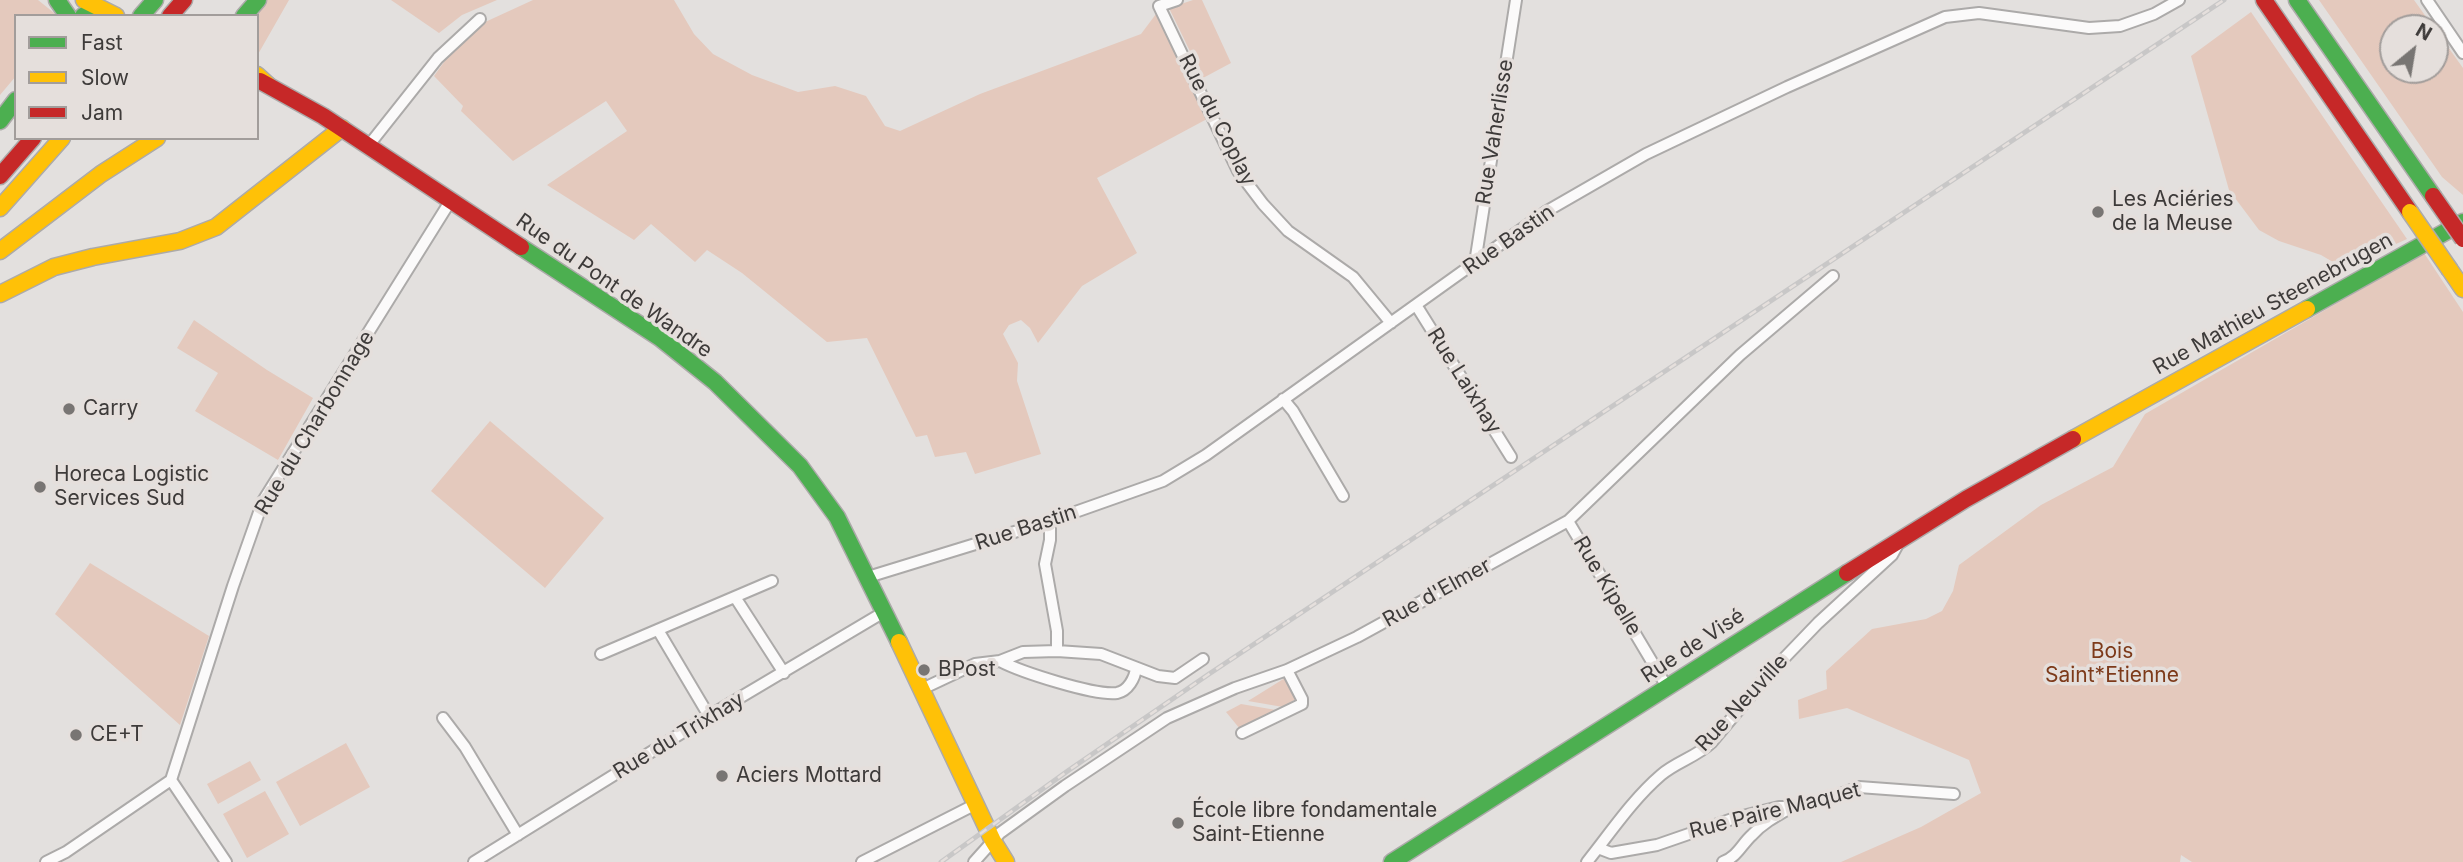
<!DOCTYPE html>
<html>
<head>
<meta charset="utf-8">
<style>
	body { margin:0 }
	#map { position:relative; width:2463px; height:862px; overflow:hidden; background:#e3e0de; font-family:Inter,sans-serif }
	canvas { display:block }
	.legend { position:absolute; left:14px; top:14px; width:245px; height:126px; box-sizing:border-box; background:#e5dfdc; border:2px solid #a29d9b; margin:0; padding:9px 12px; list-style:none; font-size:21px; color:#3e3b3a }
	.legend li { display:flex; align-items:center; gap:14px; height:35px }
	.legend b { width:35px; border:2px solid #a29d9b }
	.north { position:absolute; left:2379px; top:14px; width:70px; height:70px; box-sizing:border-box; background:#e5dfdc; border:2px solid #a29d9b; border-radius:50%; rotate:30deg; font-size:19px; font-weight:700; line-height:28px; text-align:center; color:#3e3b3a }
	.north::after { content:''; display:block; margin:auto; width:24px; height:32px; background:#787573; clip-path:polygon(50% 0,100% 100%,50% 72%,0 100%) }
</style>
</head>
<body>
<div id="map">
<canvas width="2463" height="862"></canvas>
<ul class="legend">
<li><b style="height:9px;background:#4caf50"></b>Fast</li>
<li><b style="height:9px;background:#ffc107"></b>Slow</li>
<li><b style="height:9px;background:#c62828"></b>Jam</li>
</ul>
<div class="north">N</div>
</div>
<script>
const ctx = document.querySelector('canvas').getContext('2d');
ctx.lineJoin = 'round';
function paint(path, color) { ctx.fillStyle = color; ctx.fill(path, 'evenodd'); }
function strokePath(path, color, width, dash) { ctx.strokeStyle = color; ctx.lineWidth = width; ctx.lineCap = dash ? 'butt' : 'round'; ctx.setLineDash(dash || []); ctx.stroke(path); }
function write(font, color, halo, rows, align = 'center') {
  ctx.font = font + ' Inter,sans-serif'; ctx.lineWidth = 7; ctx.setLineDash([]); ctx.textBaseline = 'middle'; ctx.strokeStyle = halo; ctx.fillStyle = color; for (const [text, x, y, turn = 0] of rows) {
    ctx.save(); ctx.translate(x, y); ctx.rotate((+turn || 0) * Math.PI / 180); ctx.textAlign = isNaN(turn) ? turn : align; if (halo) ctx.strokeText(text, 0, 0); ctx.fillText(text, 0, 0); ctx.restore();
  }
}
paint(new Path2D(`
	M0 0H38L58 16H16V76L0 95Z
	M265 0H289L257 56V16H250Z
	M391 0H497L462 15 439 33Z
	M533 0H674L694 34 713 54 752 75 798 92 835 86 866 96 885 126 900 131 980 94 1141 34 1156 14 1207 119 1097 178 1137 253 1082 286 1038 343 1030 328 1021 320 1009 325 1003 334 1018 363 1017 381 1041 454 975 474 966 452 935 457 927 435 916 437 867 338 827 342 742 273 707 250 695 262 651 224 634 240 547 185 627 131 606 101 513 161 461 111 463 106 434 76 452 51 483 23Z
	M1193 0H1202L1231 63 1203 78 1169 8Z
	M2319 0H2414L2434 28H2393V70H2435V29L2463 68V195L2442 177Z
	M2251 12 2407 239 2343 268 2321 255 2279 241 2259 230 2229 190 2191 56Z
	M2424 253 2463 312V862H2192L2181 855 2180 862H1841L1921 827 1981 793 1969 760 1847 708 1799 719 1798 700 1827 689 1826 671 1872 629 1926 619 1942 611 1953 591 1959 565 2041 505 2113 467 2145 414Z
	M194 320 267 370 313 398 278 460 195 411 218 373 177 348Z
	M490 421 604 518 545 588 431 491Z
	M90 563 209 636 180 725 55 614Z
	M1285 678 1296 699 1283 707 1248 701Z
	M1241 704 1276 710 1240 729 1226 712Z
	M346 743 370 787 300 826 276 782Z
	M250 761 261 780 218 804 207 784Z
	M265 791 289 834 247 858 223 814Z`), '#e4c9bd');
const street = new Path2D(`
	M1177 0 1159 6 1238 171 1263 204 1288 231 1353 277 1391 323
	M2427 0 2463 53
	M369 145 438 58 480 19
	M1475 263 1516 0
	M1416 305 1511 457
	M1283 399 1293 411 1343 496
	M1568 521 1667 687
	M1047 522 1050 528V540L1045 564 1057 631V651
	M868 577 1047 522 1163 481 1206 455 1547 211 1646 154 1787 87 1945 17 1979 13 2089 28 2120 26 2154 14 2179 0
	M735 597 784 673
	M658 630 709 716
	M601 654 772 581
	M1000 661C1021 672 1095 696 1117 693 1128 691 1135 678 1136 668
	M922 689 975 664 1000 661 1023 652 1057 651 1101 654 1158 676 1175 678 1203 659
	M443 718 465 747 518 835
	M1242 733 1302 704V699L1287 670
	M171 780 226 862
	M1598 848 1611 853 1657 845 1735 818 1779 807H1793L1822 801 1859 787 1954 794
	M46 862 66 852 171 780 233 586 263 501 451 200
	M474 862 709 716 884 612
	M862 862 976 804
	M974 862 1000 833 1065 786 1167 718 1235 688 1287 670 1357 637 1568 521 1740 355 1833 276
	M1587 862C1611 832 1632 800 1661 775 1676 762 1696 757 1711 743L1768 675 1818 623 1892 555 1897 546
	M1723 862C1738 856 1741 845 1752 835 1763 823 1776 816 1790 808`);
const fast = new Path2D(`
	M57 0 68 16
	M2297 0 2433 196
	M83 16 97 7
	M141 16 155 0
	M244 16 258 0
	M0 121 16 100
	M521 247 660 338 715 382 800 466 837 517 899 642
	M2307 309 2463 222
	M1392 862 1847 573`);
const slow = new Path2D(`
	M84 0 116 16
	M257 75 268 85
	M0 208 62 138
	M0 251 101 174 157 138
	M2450 270 2463 289
	M0 294 54 267 93 257 180 241 216 227 342 128
	M2073 439 2307 309
	M899 642 993 841 1006 862`);
const jam = new Path2D(`
	M2264 0 2410 212
	M170 16 184 0
	M260 81 323 116 521 247
	M0 176 33 138
	M1847 573 1966 499 2073 439`);
strokePath(street, '#acaaa9', 14);
strokePath(fast, '#acaaa9', 19);
strokePath(slow, '#acaaa9', 19);
strokePath(jam, '#acaaa9', 19);
strokePath(street, '#fbfafa', 10);
strokePath(fast, '#4caf50', 16);
strokePath(slow, '#ffc107', 16);
strokePath(jam, '#c62828', 16);
const rail = new Path2D(`
	M941 862 1069 770 1209 674 2224 0`);
strokePath(rail, '#c8c7c7', 5);
strokePath(rail, '#e5dfdc', 2.5, [8]);
const slowBridge = new Path2D(`
	M2410 212 2450 270`);
const jamBridge = new Path2D(`
	M2433 196 2463 239`);
strokePath(slowBridge, '#acaaa9', 19, []);
strokePath(jamBridge, '#acaaa9', 19, []);
strokePath(slowBridge, '#ffc107', 16);
strokePath(jamBridge, '#c62828', 16);
for (const [x, y, r, color] of [
	[2098,212,7,"#787573"],
	[69,409,7,"#787573"],
	[40,487,7,"#787573"],
	[924,670,7,"#787573"],
	[76,735,7,"#787573"],
	[722,776,7,"#787573"],
	[1178,823,7,"#787573"]
]) { const dot = new Path2D(); dot.arc(x, y, r, 0, 2 * Math.PI); ctx.fillStyle = color; ctx.fill(dot); strokePath(dot, '#e5dfdc', 2.5); }
write('21px', '#3e3b3a', '#e5dfdc', [
	["Rue du Coplay",1217,120,63],
	["Rue Vaherlisse",1495,132,-81],
	["Rue Bastin",1509,240,-35],
	["Rue du Pont de Wandre",614,286,35],
	["Rue Mathieu Steenebrugen",2273,304,-29],
	["Rue Laixhay",1464,381,58],
	["Rue du Charbonnage",315,423,-59],
	["Rue Bastin",1026,528,-18],
	["Rue Kipelle",1607,586,59],
	["Rue d'Elmer",1437,593,-29],
	["Rue de Visé",1693,646,-33],
	["Rue Neuville",1742,703,-47],
	["Rue du Trixhay",679,736,-31],
	["Rue Paire Maquet",1775,811,-14]
]);
write('21px', '#3e3b3a', '#e5dfdc', [
	["Les Aciéries",2112,200],
	["de la Meuse",2112,224],
	["Carry",83,409],
	["Horeca Logistic",54,475],
	["Services Sud",54,499],
	["BPost",938,670],
	["CE+T",90,735],
	["Aciers Mottard",736,776],
	["École libre fondamentale",1192,811],
	["Saint-Etienne",1192,835]
], 'left');
write('21px', '#7d3a1a', '#e5dfdc', [
	["Bois",2112,652],
	["Saint*Etienne",2112,676]
]);
</script>
</body>
</html>
